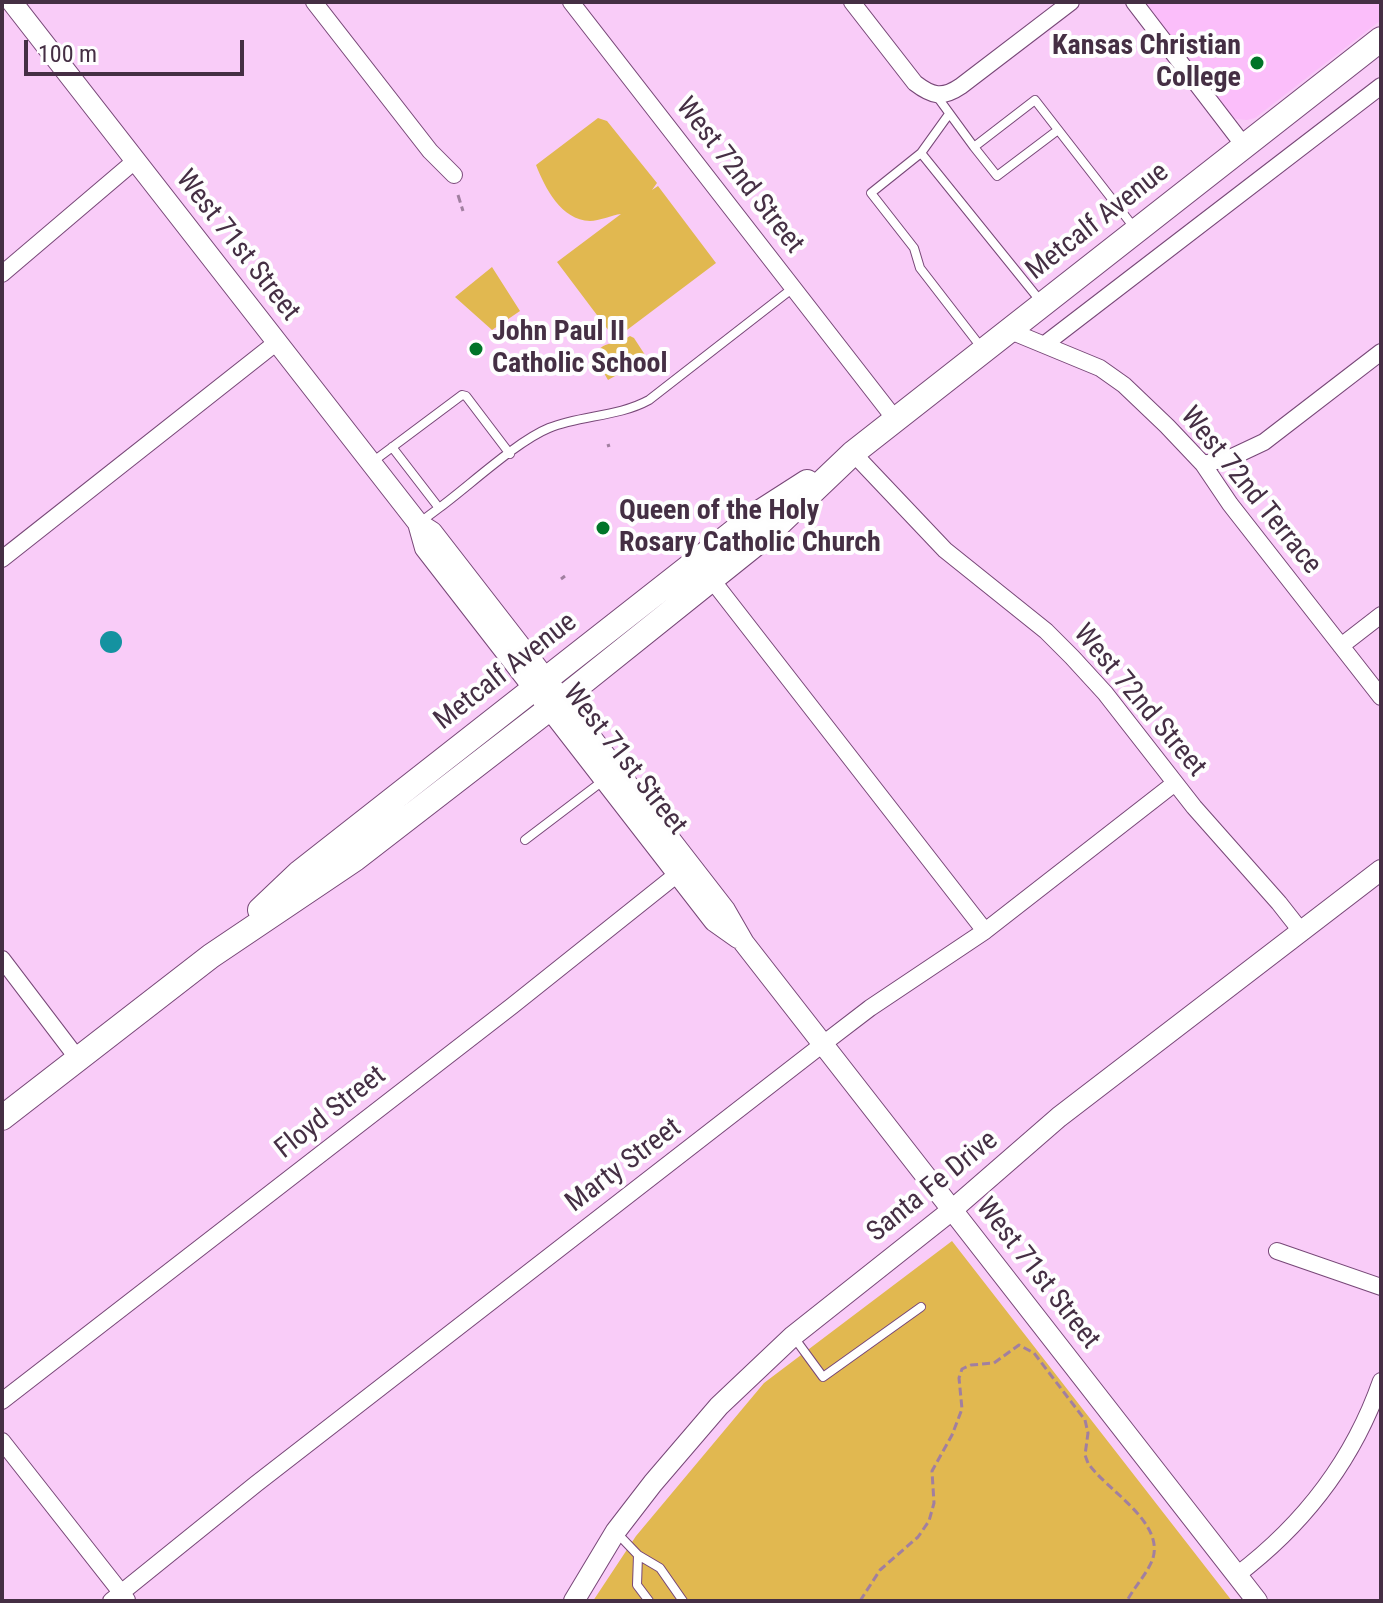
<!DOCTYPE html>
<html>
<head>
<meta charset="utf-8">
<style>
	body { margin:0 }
	#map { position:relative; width:1383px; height:1603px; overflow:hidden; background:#f9ccf8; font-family:"Roboto Condensed",sans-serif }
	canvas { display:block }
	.frame { position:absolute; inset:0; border:4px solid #452f44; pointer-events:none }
	.scale { position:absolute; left:24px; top:40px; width:220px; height:36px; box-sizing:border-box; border:4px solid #452f44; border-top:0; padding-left:10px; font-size:24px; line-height:28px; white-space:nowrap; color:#452f44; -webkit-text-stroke:6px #fefefe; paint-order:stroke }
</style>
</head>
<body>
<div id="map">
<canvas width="1383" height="1603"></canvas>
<div class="frame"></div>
<div class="scale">100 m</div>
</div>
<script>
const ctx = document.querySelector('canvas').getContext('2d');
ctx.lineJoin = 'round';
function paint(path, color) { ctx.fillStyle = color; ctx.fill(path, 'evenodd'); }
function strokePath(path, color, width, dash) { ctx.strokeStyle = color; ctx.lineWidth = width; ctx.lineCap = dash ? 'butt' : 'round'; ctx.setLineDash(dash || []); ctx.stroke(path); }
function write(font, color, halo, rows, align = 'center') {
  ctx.font = font + ' "Roboto Condensed",sans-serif'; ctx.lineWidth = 8; ctx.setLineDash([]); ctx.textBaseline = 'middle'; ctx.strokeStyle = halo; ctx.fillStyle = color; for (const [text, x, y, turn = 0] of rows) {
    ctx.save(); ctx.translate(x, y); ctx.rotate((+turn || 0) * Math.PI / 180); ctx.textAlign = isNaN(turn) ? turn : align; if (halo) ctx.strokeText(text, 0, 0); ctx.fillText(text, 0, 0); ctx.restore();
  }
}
paint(new Path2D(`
	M1142 2H1381V20L1255 118 1247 120 1236 119 1229 114Z`), '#fbbefa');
paint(new Path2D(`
	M598 118 607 121 657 183 652 190 658 186 716 263 615 339 557 262 621 214C612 215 599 221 590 221 561 220 545 188 536 165Z
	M492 267 520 311 492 330 455 297Z
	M630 336 634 338 647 358 608 380 594 356C602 340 617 345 630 336Z
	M952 1241 1232 1601H593L636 1536 764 1383Z`), '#e1b850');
paint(new Path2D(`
	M100 642a11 11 0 1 1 22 0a11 11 0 1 1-22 0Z`), '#1492a0');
const service = new Path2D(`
	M936 95 974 147 1035 100 1136 230
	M949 114 921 153 871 193 914 248 920 268 981 347
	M974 147 997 176 1058 130
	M921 153 1042 303
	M392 447 439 508 419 523
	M371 463 462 395 466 396 510 454
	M439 508C469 486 517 441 549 428 581 415 618 417 649 400L793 288
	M525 840 604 780
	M793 1336 823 1377 921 1307
	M616 1532 638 1555 637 1585 649 1601
	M638 1555 660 1568 683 1601`);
const minor = new Path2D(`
	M314 2 430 151 454 175
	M571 2 895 419
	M852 2 915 83C932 96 942 99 961 86L1071 2
	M1134 2 1245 147
	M2 274 136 160
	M1008 330 1100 368 1124 385 1167 426 1203 464 1230 504 1381 697
	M1045 344 1381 86
	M853 453 945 550 1046 631 1072 657 1105 693 1194 807 1279 903 1301 931
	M1203 464 1230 458 1264 442 1381 352
	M2 559 277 342
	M712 580 985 931
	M1341 646 1381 615
	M2 959 78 1059
	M1277 1251 1381 1287
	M2 1401 512 1006 685 868
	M2 1441 127 1600
	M1237 1575C1303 1525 1353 1461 1381 1381
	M111 1601 256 1484 823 1044 870 1008 985 931 1175 783`);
const tertiary = new Path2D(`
	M12 2 418 523 432 532 725 910 744 943 1257 1601
	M418 523 425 548 714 921 738 938
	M574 1601 616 1531 653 1483 719 1406 793 1336 952 1210 1059 1117 1381 870`);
const primary = new Path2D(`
	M260 910 299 873 754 516 807 482
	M2 1118 211 956 355 859 562 699 768 534 853 453 1381 39`);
strokePath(service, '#774777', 10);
strokePath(minor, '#774777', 18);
strokePath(tertiary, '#774777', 22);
strokePath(primary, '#774777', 26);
strokePath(new Path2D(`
	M458 195 463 211
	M607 446 610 445
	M561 579 565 576
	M860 1601 880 1570 918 1537 929 1521 934 1503 932 1471 952 1435 962 1409 959 1378 962 1369 971 1365 994 1363 1019 1345 1034 1353 1085 1420 1088 1433 1085 1455 1088 1463C1105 1489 1164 1521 1153 1558 1148 1573 1134 1587 1127 1601`), '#a17fa0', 3, [8, 4]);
strokePath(service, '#fff', 8);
strokePath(minor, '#fff', 16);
strokePath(tertiary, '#fff', 20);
strokePath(primary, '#fff', 24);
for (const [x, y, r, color] of [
	[1257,63,8,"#007428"],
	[476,349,8,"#007428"],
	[603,528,8,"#007428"]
]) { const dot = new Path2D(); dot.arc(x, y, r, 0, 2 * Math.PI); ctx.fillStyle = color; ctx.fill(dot); strokePath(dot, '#fefefe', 3); }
write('bold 28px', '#452f44', '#fefefe', [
	["Kansas Christian",1241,47,"right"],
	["College",1241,79,"right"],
	["John Paul II",492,333],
	["Catholic School",492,365],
	["Queen of the Holy",619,512],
	["Rosary Catholic Church",619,544]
], 'left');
write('28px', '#452f44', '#fefefe', [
	["West 72nd Street",739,176,52],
	["Metcalf Avenue",1098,222,-38],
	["West 71st Street",237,246,52],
	["West 72nd Terrace",1250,491,51],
	["Metcalf Avenue",506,672,-38],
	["West 72nd Street",1139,701,50],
	["West 71st Street",624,760,52],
	["Floyd Street",331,1113,-38],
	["Marty Street",624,1166,-37],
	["Santa Fe Drive",933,1187,-39],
	["West 71st Street",1037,1274,52]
]);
</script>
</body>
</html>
